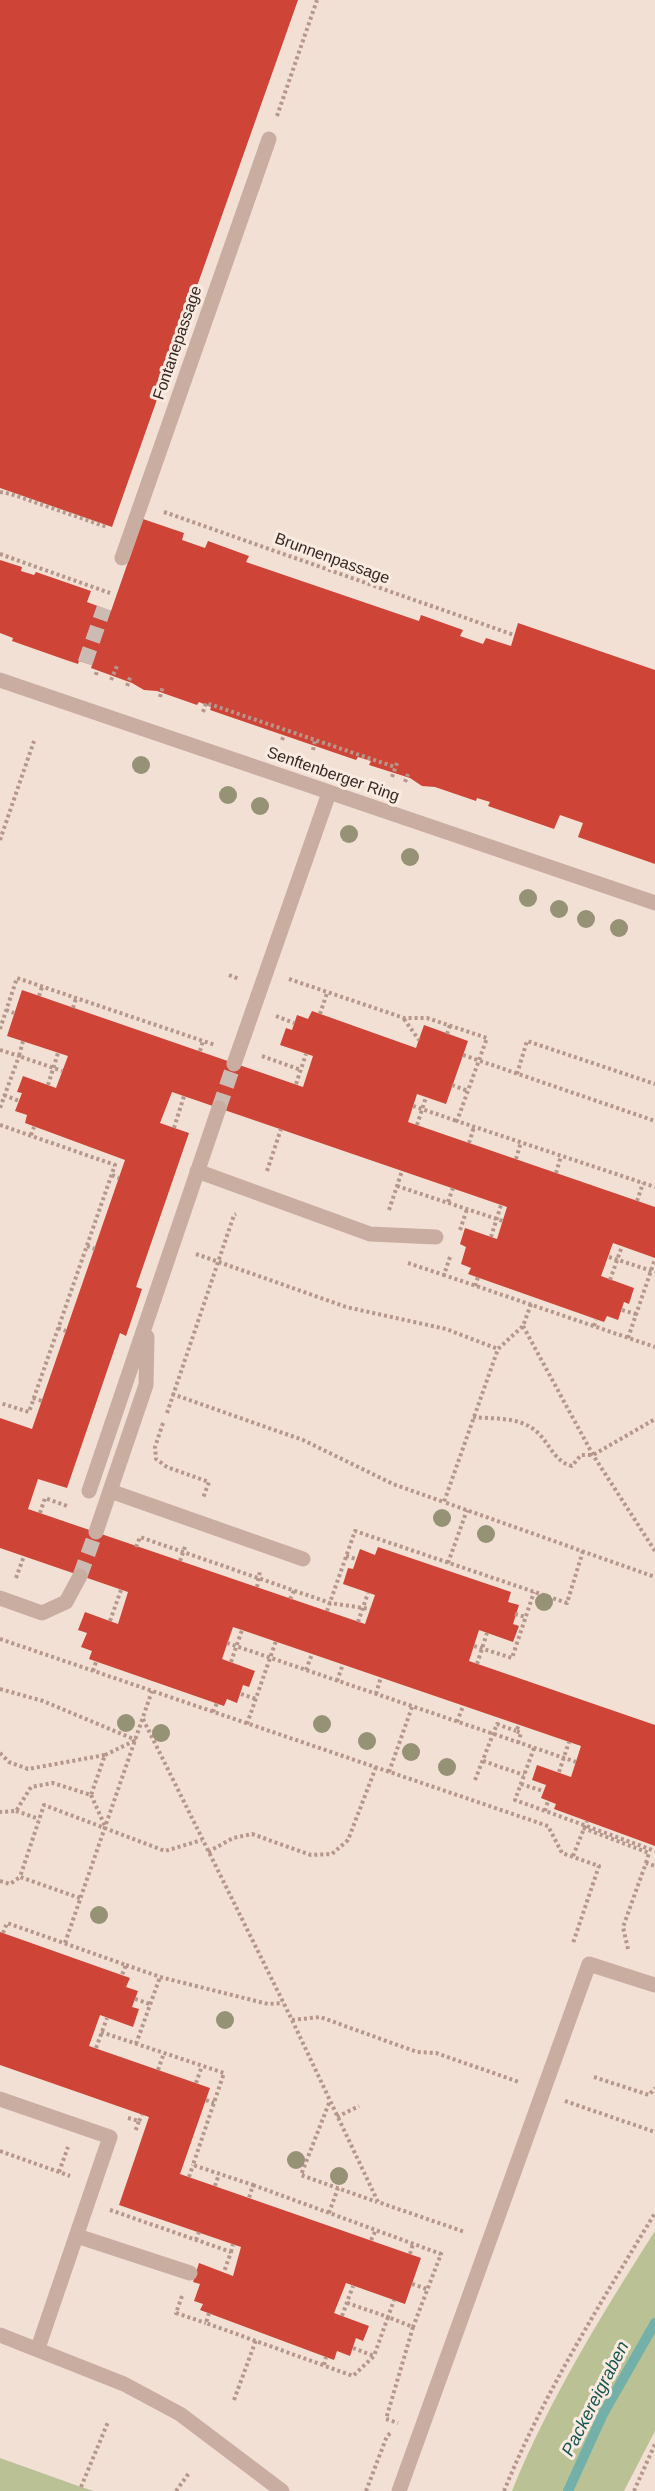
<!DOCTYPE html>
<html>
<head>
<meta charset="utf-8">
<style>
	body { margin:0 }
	canvas { display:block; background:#f2e0d5 }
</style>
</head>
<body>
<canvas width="655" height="2491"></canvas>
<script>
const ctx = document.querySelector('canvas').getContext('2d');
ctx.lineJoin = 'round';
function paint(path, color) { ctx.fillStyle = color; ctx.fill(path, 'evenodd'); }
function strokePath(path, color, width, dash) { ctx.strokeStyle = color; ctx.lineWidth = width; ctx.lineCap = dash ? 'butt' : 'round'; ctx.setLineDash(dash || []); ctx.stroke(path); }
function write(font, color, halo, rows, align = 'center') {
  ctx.font = font + ' Helvetica,sans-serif'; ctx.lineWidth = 6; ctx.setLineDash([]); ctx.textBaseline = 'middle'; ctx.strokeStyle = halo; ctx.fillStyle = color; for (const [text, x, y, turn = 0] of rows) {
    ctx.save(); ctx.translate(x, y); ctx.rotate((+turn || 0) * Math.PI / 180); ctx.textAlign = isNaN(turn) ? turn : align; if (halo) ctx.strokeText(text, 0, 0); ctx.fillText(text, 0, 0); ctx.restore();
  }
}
paint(new Path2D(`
	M655 2231V2431L624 2491H512C549 2400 602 2314 655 2231Z
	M0 2458 81 2487 94 2491H0Z`), '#b9c195');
strokePath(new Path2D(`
	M568 2491 603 2414 655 2323`), '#72b0a9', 10);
paint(new Path2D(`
	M0 0H298L112 527 0 488Z
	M143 519 184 533 182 540 205 548 208 541 249 556 246 562 419 621 421 615 463 630 460 636 483 644 486 638 511 646 518 623 655 670V864L578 837 583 823 560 815 554 829 488 806 490 802 477 798 476 801 435 787 422 786 410 778 369 765 371 761 358 757 356 760 210 710 211 707 199 702 197 705 157 691 144 690 132 683 91 668 92 665 79 661 78 664 66 660 12 641 13 638 0 633V560L22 567 21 571 34 575 36 572 91 591 87 602 111 611Z
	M22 990 303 1087 313 1056 280 1045 286 1028 292 1030 297 1015 308 1019 312 1011 416 1048 424 1025 468 1041 446 1104 417 1094 408 1122 655 1207V1258L613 1243 601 1276 634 1288 629 1304 624 1302 618 1320 607 1316 604 1322 468 1274 471 1268 461 1264 466 1247 460 1244 465 1228 497 1239 507 1207 172 1092 160 1123 189 1133 136 1287 142 1289 126 1336 120 1333 67 1488 38 1479 28 1509 365 1624 375 1595 343 1584 348 1568 353 1569 360 1549 375 1555 378 1547 511 1592 508 1602 519 1605 513 1624 519 1626 513 1642 479 1630 469 1661 655 1725V1846L554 1809 556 1804 541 1798 546 1785 532 1780 537 1765 571 1777 581 1746 242 1630 233 1627 222 1659 255 1671 249 1687 243 1685 237 1703 227 1699 224 1706 89 1659 92 1651 81 1647 87 1633 78 1630 85 1612 118 1624 128 1592 0 1548V1418L32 1429 125 1160 25 1123 27 1115 15 1111 22 1093 17 1092 23 1076 56 1088 68 1056 7 1036Z
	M0 1932 130 1978 126 1987 138 1991 132 2007 139 2009 133 2027 100 2015 89 2046 210 2088 180 2174 421 2258 405 2304 346 2283 334 2313 369 2326 363 2341 356 2338 350 2356 337 2351 334 2360 200 2310 203 2304 194 2301 200 2284 193 2282 199 2263 233 2276 241 2247 119 2205 149 2117 0 2065Z`), '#ce4437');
strokePath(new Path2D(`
	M85 663 104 608
	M219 1108 234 1064
	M80 1576 96 1532`), '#ccbbb2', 15, [15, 8]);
strokePath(new Path2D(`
	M277 116 317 0
	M0 492 11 494 107 527
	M164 512 514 635
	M0 554 110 593
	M96 675 97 670
	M111 680 117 666
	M127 686 131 675
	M160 697 163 686
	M203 712 206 703 395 767
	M282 740 284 735
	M313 750 315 740
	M392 777 397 763
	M405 782 408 774
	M0 840 34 741
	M229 975 239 979
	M289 979 404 1018H427L487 1038 457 1121 655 1187
	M39 996 42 987
	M73 1008 76 998
	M6 1010 14 1013
	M320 1014 327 993
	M276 1016 294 1023
	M404 1019 419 1040
	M0 1029 17 978 215 1045
	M447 1034 450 1025
	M23 1041 19 1056 62 1071
	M0 1050 19 1056 0 1108
	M200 1051 203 1041
	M463 1055 655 1121
	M262 1056 301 1070
	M517 1074 527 1041 655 1084
	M296 1084 306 1054
	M48 1085 58 1053
	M452 1085 468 1091
	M4 1095 19 1101
	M413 1106 457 1121
	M0 1125 115 1165 29 1412 0 1403
	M417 1125 426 1097
	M174 1128 184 1096
	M31 1135 34 1127
	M469 1143 474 1127
	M516 1159 521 1142
	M267 1171 281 1129
	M556 1173 561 1156
	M112 1175 119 1178
	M397 1186 503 1221
	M637 1201 643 1183
	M448 1202 453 1188
	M389 1210 402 1171
	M460 1230 467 1209
	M491 1237 501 1205
	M87 1246 95 1249
	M196 1254 346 1307 446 1329 498 1349
	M450 1257 444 1275 655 1347
	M609 1257 655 1272
	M408 1263 444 1275
	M610 1280 622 1246
	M475 1286 478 1277
	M531 1304 523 1326 498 1349 444 1502 655 1577
	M622 1310 636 1314
	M523 1326 593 1455 655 1551
	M594 1326 596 1320
	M58 1328 66 1331
	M628 1338 655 1259
	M172 1394 303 1440 393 1484 444 1502
	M33 1398 42 1401
	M167 1413 234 1215 236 1214
	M473 1417C492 1419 516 1417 532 1428 548 1438 553 1462 572 1466L581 1455H593L655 1419
	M163 1423 155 1447 156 1459 167 1467 209 1482 203 1498
	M40 1513 45 1498 67 1506
	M136 1547 140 1537 330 1603 370 1609
	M346 1556 356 1559
	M180 1561 186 1544
	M448 1563 467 1510
	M16 1578 24 1556
	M257 1587 260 1571
	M290 1599 294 1591
	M327 1611 355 1531 567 1603 583 1551
	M515 1614 526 1617
	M110 1621 121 1590
	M358 1622 368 1593
	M0 1639 548 1826 562 1853 599 1866 573 1943
	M227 1643 576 1762
	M474 1646 512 1658 534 1592
	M231 1662 242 1630
	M477 1664 487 1633
	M306 1670 312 1654
	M93 1671 96 1662
	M337 1681 343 1664
	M0 1689 43 1701 136 1740
	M241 1694 256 1699
	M376 1694 381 1677
	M213 1712 217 1703
	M143 1719 292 2020 378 2202 465 2232
	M457 1722 463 1706
	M247 1724 276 1641
	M518 1743 521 1733 516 1731 519 1725
	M534 1748 515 1800 655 1851
	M0 1753 9 1762 28 1769 105 1755 91 1795 53 1783 31 1787 16 1811 0 1812
	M105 1755 136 1740
	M483 1761 524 1775
	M389 1772 412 1707
	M559 1772 569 1742
	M475 1780 497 1724 516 1731
	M521 1784 543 1791
	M91 1795 105 1826
	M16 1811 39 1819
	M545 1811 548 1801
	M583 1828 649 1853 646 1863
	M208 1852 233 1838 252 1834 311 1855 332 1854 348 1840 376 1767
	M573 1856 587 1821
	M0 1881 10 1884 20 1877
	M80 1898 20 1877 44 1805 165 1851 202 1840
	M3 1933 7 1923 126 1965 122 1975
	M65 1943 152 1691
	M628 1949 623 1927 646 1863 655 1866
	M126 1965 160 1977 268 2004 283 2003
	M135 1999 150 2004
	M292 2020 320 2017 417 2052 436 2053 519 2082
	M101 2032 224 2073 193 2165 253 2185 249 2198
	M136 2044 160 1977
	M96 2048 107 2018
	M158 2070 164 2053
	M594 2077 649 2095 655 2088
	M196 2083 202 2066
	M206 2100 214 2103
	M565 2101 655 2132
	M329 2103 301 2175 377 2202
	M337 2117 359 2106
	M128 2118 139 2121 135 2132
	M139 2121 142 2115
	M0 2151 70 2176
	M59 2172 68 2147
	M189 2177 193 2165
	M253 2185 441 2254 413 2327
	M215 2186 219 2174
	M110 2210 231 2252 224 2272
	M329 2213 338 2188
	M196 2240 199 2232
	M371 2240 376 2230
	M231 2252 233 2244
	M410 2254 413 2244
	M412 2284 427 2289
	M182 2296 176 2313 206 2323
	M347 2303 388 2317 394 2300
	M209 2313 206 2323 353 2376 374 2356 388 2317 413 2327 386 2419 398 2423
	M342 2316 353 2286
	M353 2348 374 2356
	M324 2365 326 2357
	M234 2400 256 2340
	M81 2487 108 2422
	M176 2491 189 2473
	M366 2491 387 2436 392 2432
	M504 2491C544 2393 600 2304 655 2213
	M634 2491 655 2444`), '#b6978b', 4, [3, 3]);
strokePath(new Path2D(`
	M122 558 269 139
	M0 680 655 903
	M234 1064 329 793
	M197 1171 370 1234 436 1237
	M89 1491 219 1108
	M110 1491 303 1559
	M96 1532 146 1385 147 1337
	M0 1598 42 1613 66 1602 80 1576
	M0 2099 110 2137 38 2348
	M77 2236 190 2273
	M0 2335 124 2384 180 2414 282 2491
	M399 2491 589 1964 655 1985`), '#caada1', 15);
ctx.fillStyle = '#969275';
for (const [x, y] of [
	[141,765],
	[228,795],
	[260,806],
	[349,834],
	[410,857],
	[528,898],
	[559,909],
	[586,919],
	[619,928],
	[442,1518],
	[486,1534],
	[544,1602],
	[126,1723],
	[322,1724],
	[161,1733],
	[367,1741],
	[411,1752],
	[447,1767],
	[99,1915],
	[225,2020],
	[296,2160],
	[339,2176]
]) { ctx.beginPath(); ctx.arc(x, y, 9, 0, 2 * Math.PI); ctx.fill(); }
write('16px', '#342724', '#faebe1', [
	["Fontanepassage",178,343,-71],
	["Brunnenpassage",332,559,20],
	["Senftenberger Ring",333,775,19]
]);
write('italic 18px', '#185751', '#faebe1', [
	["Packereigraben",596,2399,-63]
]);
</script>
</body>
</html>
